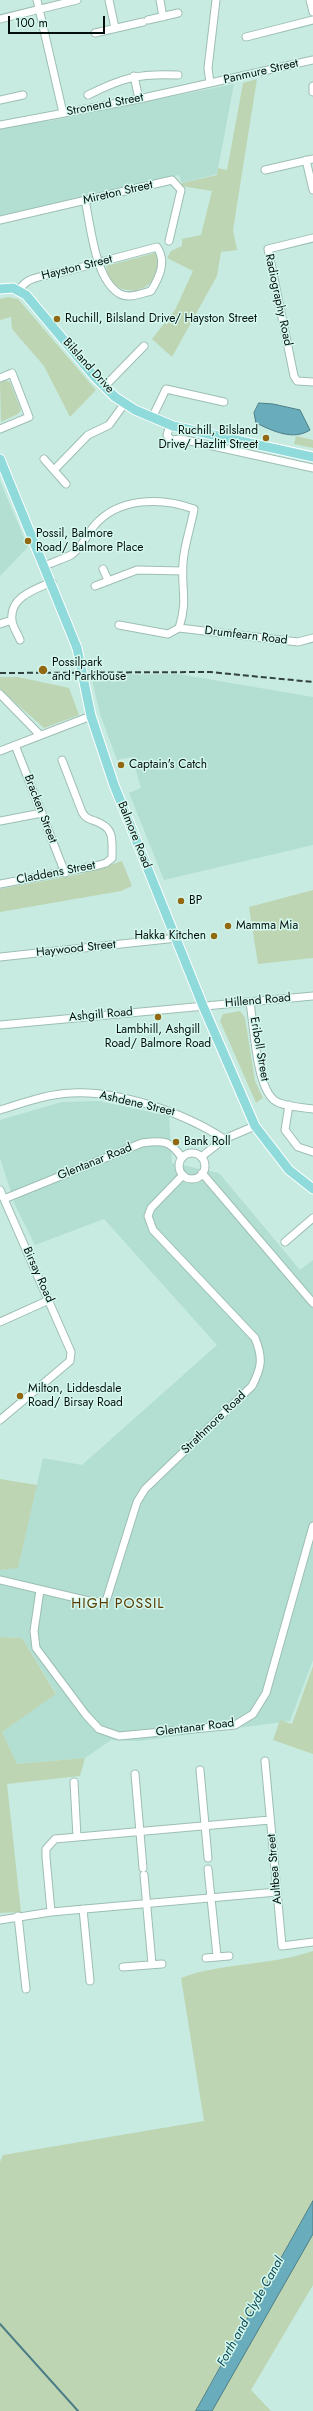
<!DOCTYPE html>
<html>
<head>
<meta charset="utf-8">
<style>
	body { margin:0 }
	#map { position:relative; width:313px; height:2411px; overflow:hidden; background:#c8ebe1; font-family:Jost,sans-serif }
	canvas { display:block }
	.scale { position:absolute; left:8px; top:16px; width:97px; height:18px; box-sizing:border-box; border:2px solid #040f0c; border-top:0; padding-left:5px; font-size:12px; line-height:14px; white-space:nowrap; color:#040f0c; -webkit-text-stroke:3px #d5f8ee; paint-order:stroke }
</style>
</head>
<body>
<div id="map">
<canvas width="313" height="2411"></canvas>
<div class="scale">100 m</div>
</div>
<script>
const ctx = document.querySelector('canvas').getContext('2d');
ctx.lineJoin = 'round';
function paint(path, color) { ctx.fillStyle = color; ctx.fill(path, 'evenodd'); }
function strokePath(path, color, width, dash) { ctx.strokeStyle = color; ctx.lineWidth = width; ctx.lineCap = dash ? 'butt' : 'round'; ctx.setLineDash(dash || []); ctx.stroke(path); }
function write(font, color, halo, rows, align = 'center') {
  ctx.font = font + ' Jost,sans-serif'; ctx.lineWidth = 3; ctx.setLineDash([]); ctx.textBaseline = 'middle'; ctx.strokeStyle = halo; ctx.fillStyle = color; for (const [text, x, y, turn = 0] of rows) {
    ctx.save(); ctx.translate(x, y); ctx.rotate((+turn || 0) * Math.PI / 180); ctx.textAlign = isNaN(turn) ? turn : align; if (halo) ctx.strokeText(text, 0, 0); ctx.fillText(text, 0, 0); ctx.restore();
  }
}
paint(new Path2D(`
	M234 84 217 174 182 183 179 175 12 217H0V125L50 121Z
	M0 481 28 547 0 576Z
	M178 674 313 697V845L164 880 129 793 141 788 132 757 117 760 100 714 91 675Z
	M99 1101 169 1116 172 1163 219 1173 300 1270 313 1260V1660L290 1721 139 1741 111 1740 85 1758 17 1764 2 1732 56 1693 22 1638 0 1637V1570L18 1567 43 1458 82 1465 217 1345 104 1219 35 1245 15 1205 0 1158V1120L62 1102Z`), '#b3ded2');
paint(new Path2D(`
	M257 79 233 230 237 250 221 252 217 276 172 357 152 339 175 310 193 271 167 258 171 251 182 246V239L201 235 212 191 181 186 182 183 217 175 218 168 227 170 243 83Z
	M155 253 159 257C158 266 157 276 150 283 140 294 119 292 110 281 108 277 107 270 106 266Z
	M8 297 18 299 96 390 70 417 44 366 12 329 11 317 0 320V299Z
	M5 380 10 382 21 410 18 414 1 422 0 382Z
	M296 436 313 440V448L294 444Z
	M0 677H18L69 688 79 715 44 728 0 689Z
	M122 861 132 886 121 891 0 912V889L81 874Z
	M313 890V958L258 964 249 907Z
	M240 1011 245 1018 255 1081 263 1098 256 1103 220 1021 223 1014Z
	M0 1479 37 1485 18 1568 0 1570Z
	M0 1637 22 1638 56 1694 2 1732 17 1764 85 1758 80 1776 7 1784 21 1912 0 1913Z
	M313 1666V1754L273 1740 280 1720 292 1724Z
	M313 1951V2201L196 2411H0V2162L3 2155 204 2121 181 1978C223 1962 270 1966 313 1951Z
	M313 2234V2285L251 2390 271 2411H212Z`), '#bdd5b3');
const water = new Path2D(`
	M259 403 273 404 300 410 310 430C293 441 273 431 256 423L254 413Z
	M313 2201V2234L212 2411H196Z`);
paint(water, '#69acbb');
strokePath(water, '#4b7d86', 1);
strokePath(new Path2D(`
	M0 2324 78 2411`), '#4b7d86', 2);
const minor = new Path2D(`
	M37 0 63 113
	M109 0 115 28
	M160 0 163 17
	M310 0 313 12
	M0 19 77 0
	M148 20 178 13
	M95 33 143 22
	M246 37 313 20
	M134 76 139 99
	M210 83 208 68 216 0
	M313 86V92
	M88 95C122 78 139 73 178 75
	M0 100 23 95
	M0 125 139 99 313 60
	M306 160 313 190
	M265 170 313 159
	M0 220 172 180 181 190 169 241
	M313 238 268 249 294 376 297 381 313 382
	M19 290C22 286 25 282 30 280 41 275 55 274 67 271 97 263 127 255 157 247 167 262 159 278 151 291 142 293 129 299 120 294 95 280 91 227 85 200
	M0 378 12 373 29 417 0 429
	M104 387 144 346
	M152 418 166 389 224 402
	M170 425 167 435 171 440 181 439 313 468
	M44 459 66 484
	M55 469 88 435 109 425 125 403
	M45 566C53 562 63 559 71 555 82 548 86 536 94 526 118 497 162 497 194 509 191 527 184 545 183 563 181 589 188 601 179 628
	M103 569 108 580
	M95 586 137 570 183 571
	M0 624 12 620
	M119 625 168 634 179 628 298 642 313 638
	M20 640C18 634 12 626 12 620 9 597 36 589 52 582
	M0 694 40 735
	M15 745 65 873
	M0 751 91 716
	M0 821 42 813
	M0 884 99 865 106 863 112 858C112 839 115 828 95 821 89 819 85 818 82 812L62 760
	M0 957 177 938
	M250 1003C254 1026 256 1085 274 1100 283 1107 302 1107 313 1109
	M0 1025 313 996
	M289 1105 285 1130 298 1147 313 1152
	M0 1110C23 1103 47 1094 71 1093 118 1090 185 1113 224 1139
	M179 1166a13 13 0 1 1 26 0a13 13 0 1 1-26 0Z
	M201 1157 224 1139 255 1126
	M202 1173 313 1303
	M0 1190 71 1352 70 1361 0 1420
	M4 1199 142 1143C163 1140 170 1140 182 1158
	M285 1242 313 1218
	M0 1322 49 1300
	M0 1580 93 1602 106 1601 137 1502 145 1489 252 1386C262 1367 263 1358 255 1338L153 1230 148 1216 151 1208 183 1175
	M40 1590 34 1631 36 1648 86 1715 99 1729 119 1736 235 1725 253 1714 266 1693 313 1526
	M265 1761 282 1946 313 1942
	M200 1770 208 1858
	M135 1774 143 1868
	M74 1782 77 1837
	M208 1869 217 1956
	M144 1875 152 1964
	M83 1909 90 1981
	M51 1912 46 1857V1849L55 1839 270 1820
	M18 1916 26 1989
	M0 1920 51 1912 277 1892
	M206 1958 229 1956
	M123 1967 162 1964`);
const major = new Path2D(`
	M0 289 13 288 26 295 94 376 115 397 135 410 173 426 313 457
	M0 459 77 648
	M91 716 114 785 203 1006 255 1126 289 1170 313 1189`);
strokePath(minor, '#9dbeb4', 9);
strokePath(major, '#fff', 11);
strokePath(minor, '#fff', 7);
strokePath(major, '#8fdbdb', 9);
strokePath(new Path2D(`
	M0 673 210 672 313 682`), '#31413d', 2, [6, 3]);
const majorBridge = new Path2D(`
	M77 648 91 716`);
strokePath(majorBridge, '#fff', 11, []);
strokePath(majorBridge, '#8fdbdb', 9);
for (const [x, y, r, color] of [
	[57,319,4,"#936813"],
	[266,438,4,"#936813"],
	[28,541,4,"#936813"],
	[43,670,5,"#936813"],
	[121,765,4,"#936813"],
	[181,901,4,"#936813"],
	[228,926,4,"#936813"],
	[214,936,4,"#936813"],
	[158,1017,4,"#936813"],
	[176,1142,4,"#936813"],
	[20,1396,4,"#936813"]
]) { const dot = new Path2D(); dot.arc(x, y, r, 0, 2 * Math.PI); ctx.fillStyle = color; ctx.fill(dot); strokePath(dot, '#d5f8ee', 1.5); }
write('12px', '#040f0c', '#d5f8ee', [
	["Panmure Street",261,72,-13],
	["Stronend Street",105,105,-11],
	["Mireton Street",118,193,-13],
	["Hayston Street",77,268,-14],
	["Radiography Road",278,300,78],
	["Bilsland Drive",88,366,48],
	["Drumfearn Road",246,636,7],
	["Bracken Street",40,809,69],
	["Balmore Road",134,835,68],
	["Claddens Street",56,873,-11],
	["Haywood Street",76,949,-6],
	["Hillend Road",258,1001,-5],
	["Ashgill Road",101,1015,-5],
	["Eriboll Street",259,1049,80],
	["Ashdene Street",137,1104,13],
	["Glentanar Road",95,1162,-22],
	["Birsay Road",38,1275,66],
	["Strathmore Road",214,1423,-44],
	["Glentanar Road",195,1728,-7],
	["Aultbea Street",275,1869,-95]
]);
write('12px', '#040f0c', '#d5f8ee', [
	["Ruchill, Bilsland Drive/ Hayston Street",65,319],
	["Ruchill, Bilsland",258,431,"right"],
	["Drive/ Hazlitt Street",258,445,"right"],
	["Possil, Balmore",36,534],
	["Road/ Balmore Place",36,548],
	["Possilpark",52,663],
	["and Parkhouse",52,677],
	["Captain's Catch",129,765],
	["BP",189,901],
	["Mamma Mia",236,926],
	["Hakka Kitchen",206,936,"right"],
	["Lambhill, Ashgill",158,1030,"center"],
	["Road/ Balmore Road",158,1044,"center"],
	["Bank Roll",184,1142],
	["Milton, Liddesdale",28,1389],
	["Road/ Birsay Road",28,1403]
], 'left');
write('italic 13px', '#0d4a55', '#d5f8ee', [
	["Forth and Clyde Canal",251,2312,-61]
]);
ctx.letterSpacing = '1px';
write('14px', '#583b00', '#d5f8ee', [
	["HIGH POSSIL",118,1605]
]);
ctx.letterSpacing = '0px';
</script>
</body>
</html>
